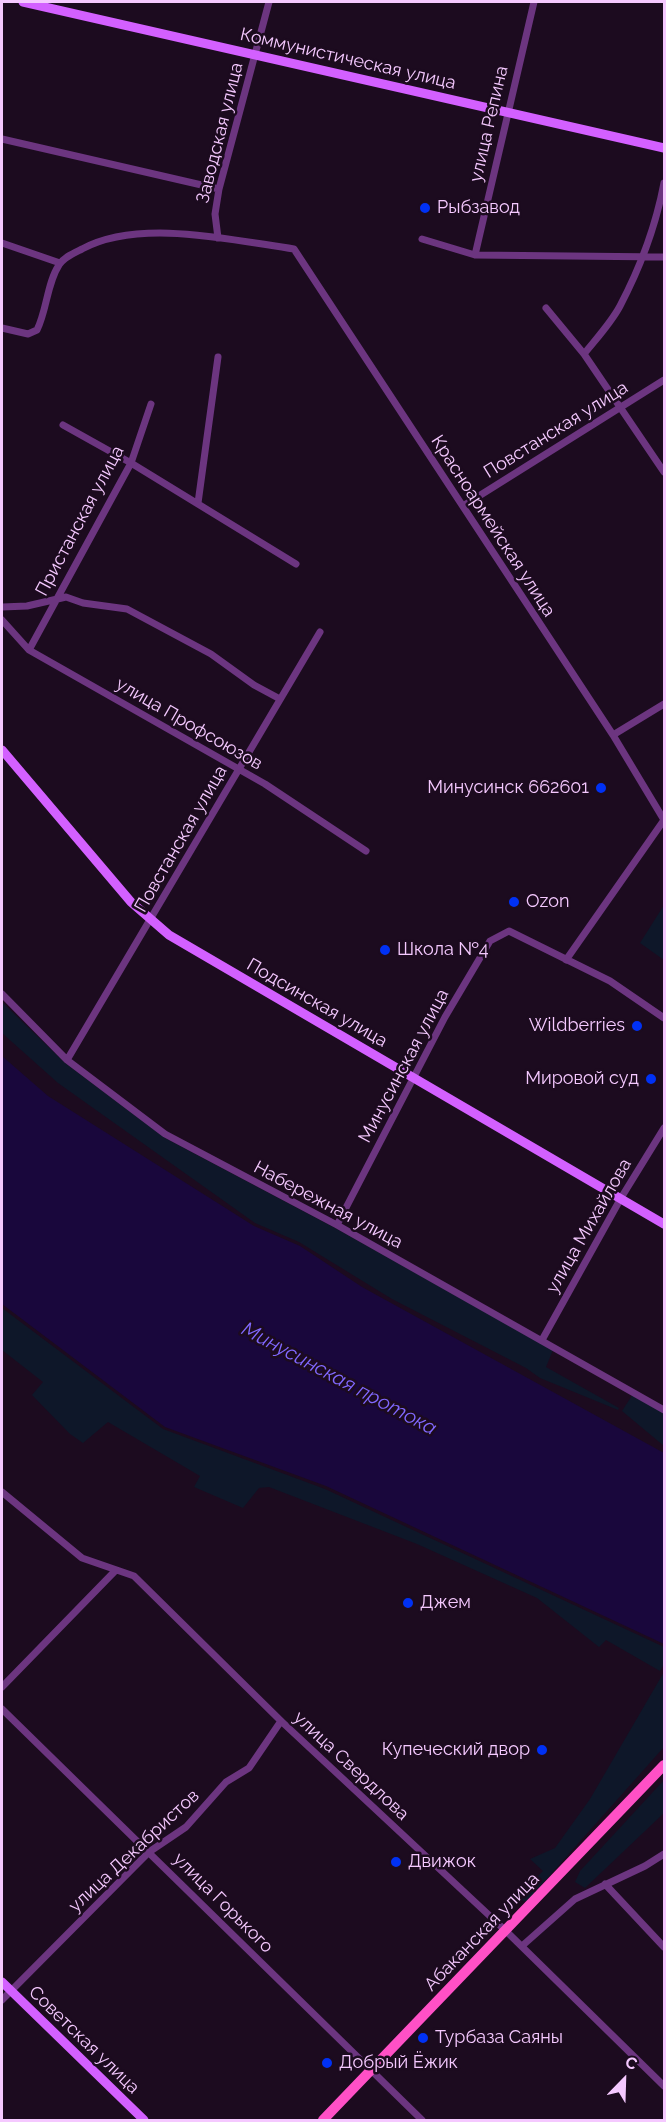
<!DOCTYPE html>
<html>
<head>
<meta charset="utf-8">
<style>
	body { margin:0 }
	#map { position:relative; width:666px; height:2122px; overflow:hidden; background:#1c0b1f; font-family:Raleway,sans-serif }
	canvas { display:block }
	.frame { position:absolute; inset:0; border:3px solid #f5c9ff; pointer-events:none }
	.north { position:absolute; left:594px; top:2050px; width:60px; height:60px; -webkit-text-stroke:4px #1c0b1f; paint-order:stroke; rotate:23deg; font-size:16px; font-weight:700; line-height:24px; text-align:center; color:#f5c9ff }
	.north::after { content:''; display:block; margin:auto; width:21px; height:27px; background:#f5c9ff; clip-path:polygon(50% 0,100% 100%,50% 72%,0 100%) }
</style>
</head>
<body>
<div id="map">
<canvas width="666" height="2122"></canvas>
<div class="frame"></div>
<div class="north">С</div>
</div>
<script>
const ctx = document.querySelector('canvas').getContext('2d');
ctx.lineJoin = 'round';
function paint(path, color) { ctx.fillStyle = color; ctx.fill(path, 'evenodd'); }
function strokePath(path, color, width, dash) { ctx.strokeStyle = color; ctx.lineWidth = width; ctx.lineCap = dash ? 'butt' : 'round'; ctx.setLineDash(dash || []); ctx.stroke(path); }
function write(font, color, halo, rows, align = 'center') {
  ctx.font = font + ' Raleway,sans-serif'; ctx.lineWidth = 5; ctx.setLineDash([]); ctx.textBaseline = 'middle'; ctx.strokeStyle = halo; ctx.fillStyle = color; for (const [text, x, y, turn = 0] of rows) {
    ctx.save(); ctx.translate(x, y); ctx.rotate((+turn || 0) * Math.PI / 180); ctx.textAlign = isNaN(turn) ? turn : align; if (halo) ctx.strokeText(text, 0, 0); ctx.fillText(text, 0, 0); ctx.restore();
  }
}
paint(new Path2D(`
	M664 905V960L640 943Z
	M2 1002 65 1063 165 1138 335 1228 553 1350 546 1367 619 1408 618 1410 540 1378 526 1368 392 1299 299 1242 255 1223 58 1083 2 1033Z
	M2 1308 163 1429 325 1489 664 1647V1664L660 1671 606 1640 599 1647 537 1598 417 1544 269 1487 259 1488 243 1508 194 1487 200 1476 108 1422 83 1443 70 1434 32 1395 43 1382 2 1350Z
	M633 1394 664 1413V1446L622 1411Z
	M664 1672V1747L527 1901H520V1894L543 1871 530 1859 555 1848 590 1799Z
	M664 1780V1813L585 1888 575 1882 580 1871Z`), '#0e1729');
paint(new Path2D(`
	M2 1056 48 1096 254 1226 300 1246 362 1287 664 1453V1644L326 1486 165 1427 2 1304Z`), '#19073c');
strokePath(new Path2D(`
	M2 139 219 189
	M218 238 215 214 219 189 269 2
	M422 239 475 255 664 257
	M2 243 60 263
	M475 255 534 2
	M546 308 584 354 664 472
	M2 328 28 334 37 330C47 310 47 283 59 265 64 257 74 253 82 249 139 218 231 240 294 249L613 735 664 820
	M584 354C596 339 611 323 620 306 640 268 656 225 664 183
	M63 425 131 463 296 564
	M198 503 218 357
	M463 506 664 380
	M2 607 27 606 66 597 83 603 127 609 211 654 254 685 280 699
	M2 620 29 650 265 784 366 851
	M29 650 131 463 151 404
	M613 735 664 704
	M566 960 664 820
	M2 994 67 1060 165 1134 337 1225 664 1410
	M67 1060 320 632
	M337 1225 445 1017 490 941 509 931 610 981 664 1018
	M542 1340 621 1198 664 1128
	M2 1492 82 1558 134 1576 281 1721 507 1932 664 2086
	M2 1687 115 1571
	M2 1709 422 2120
	M605 1884 664 1947
	M522 1946 575 1899 645 1866 664 1854
	M2 2000 149 1852 186 1827 226 1782 249 1768 281 1721`), '#6c3580', 7);
strokePath(new Path2D(`
	M23 2 664 148
	M2 750 131 902 169 935 664 1224
	M2 1982 144 2120`), '#d360ff', 9);
strokePath(new Path2D(`
	M323 2120 664 1765`), '#ff50c6', 10);
for (const [x, y, r, color] of [
	[425,208,6,"#0031f4"],
	[601,788,6,"#0031f4"],
	[514,902,6,"#0031f4"],
	[385,950,6,"#0031f4"],
	[637,1026,6,"#0031f4"],
	[651,1079,6,"#0031f4"],
	[408,1603,6,"#0031f4"],
	[542,1750,6,"#0031f4"],
	[396,1862,6,"#0031f4"],
	[423,2038,6,"#0031f4"],
	[327,2063,6,"#0031f4"]
]) { const dot = new Path2D(); dot.arc(x, y, r, 0, 2 * Math.PI); ctx.fillStyle = color; ctx.fill(dot); strokePath(dot, '#1c0b1f', 2); }
write('18px', '#f5c9ff', '#1c0b1f', [
	["Коммунистическая улица",348,59,13],
	["улица Репина",489,124,-77],
	["Заводская улица",220,133,-76],
	["Повстанская улица",556,430,-32],
	["Пристанская улица",80,521,-62],
	["Красноармейская улица",493,526,57],
	["улица Профсоюзов",189,724,30],
	["Повстанская улица",181,839,-60],
	["Подсинская улица",317,1003,30],
	["Минусинская улица",404,1066,-62],
	["Набережная улица",328,1205,28],
	["улица Михайлова",589,1226,-60],
	["улица Свердлова",351,1766,43],
	["улица Декабристов",134,1851,-43],
	["улица Горького",223,1903,45],
	["Абаканская улица",482,1932,-46],
	["Советская улица",84,2040,44]
]);
write('18px', '#f5c9ff', '#1c0b1f', [
	["Рыбзавод",437,208],
	["Минусинск 662601",589,788,"right"],
	["Ozon",526,902],
	["Школа №4",397,950],
	["Wildberries",625,1026,"right"],
	["Мировой суд",639,1079,"right"],
	["Джем",420,1603],
	["Купеческий двор",530,1750,"right"],
	["Движок",408,1862],
	["Турбаза Саяны",435,2038],
	["Добрый Ёжик",339,2063]
], 'left');
write('italic 20px', '#8168ff', '#1c0b1f', [
	["Минусинская протока",339,1379,28]
]);
</script>
</body>
</html>
